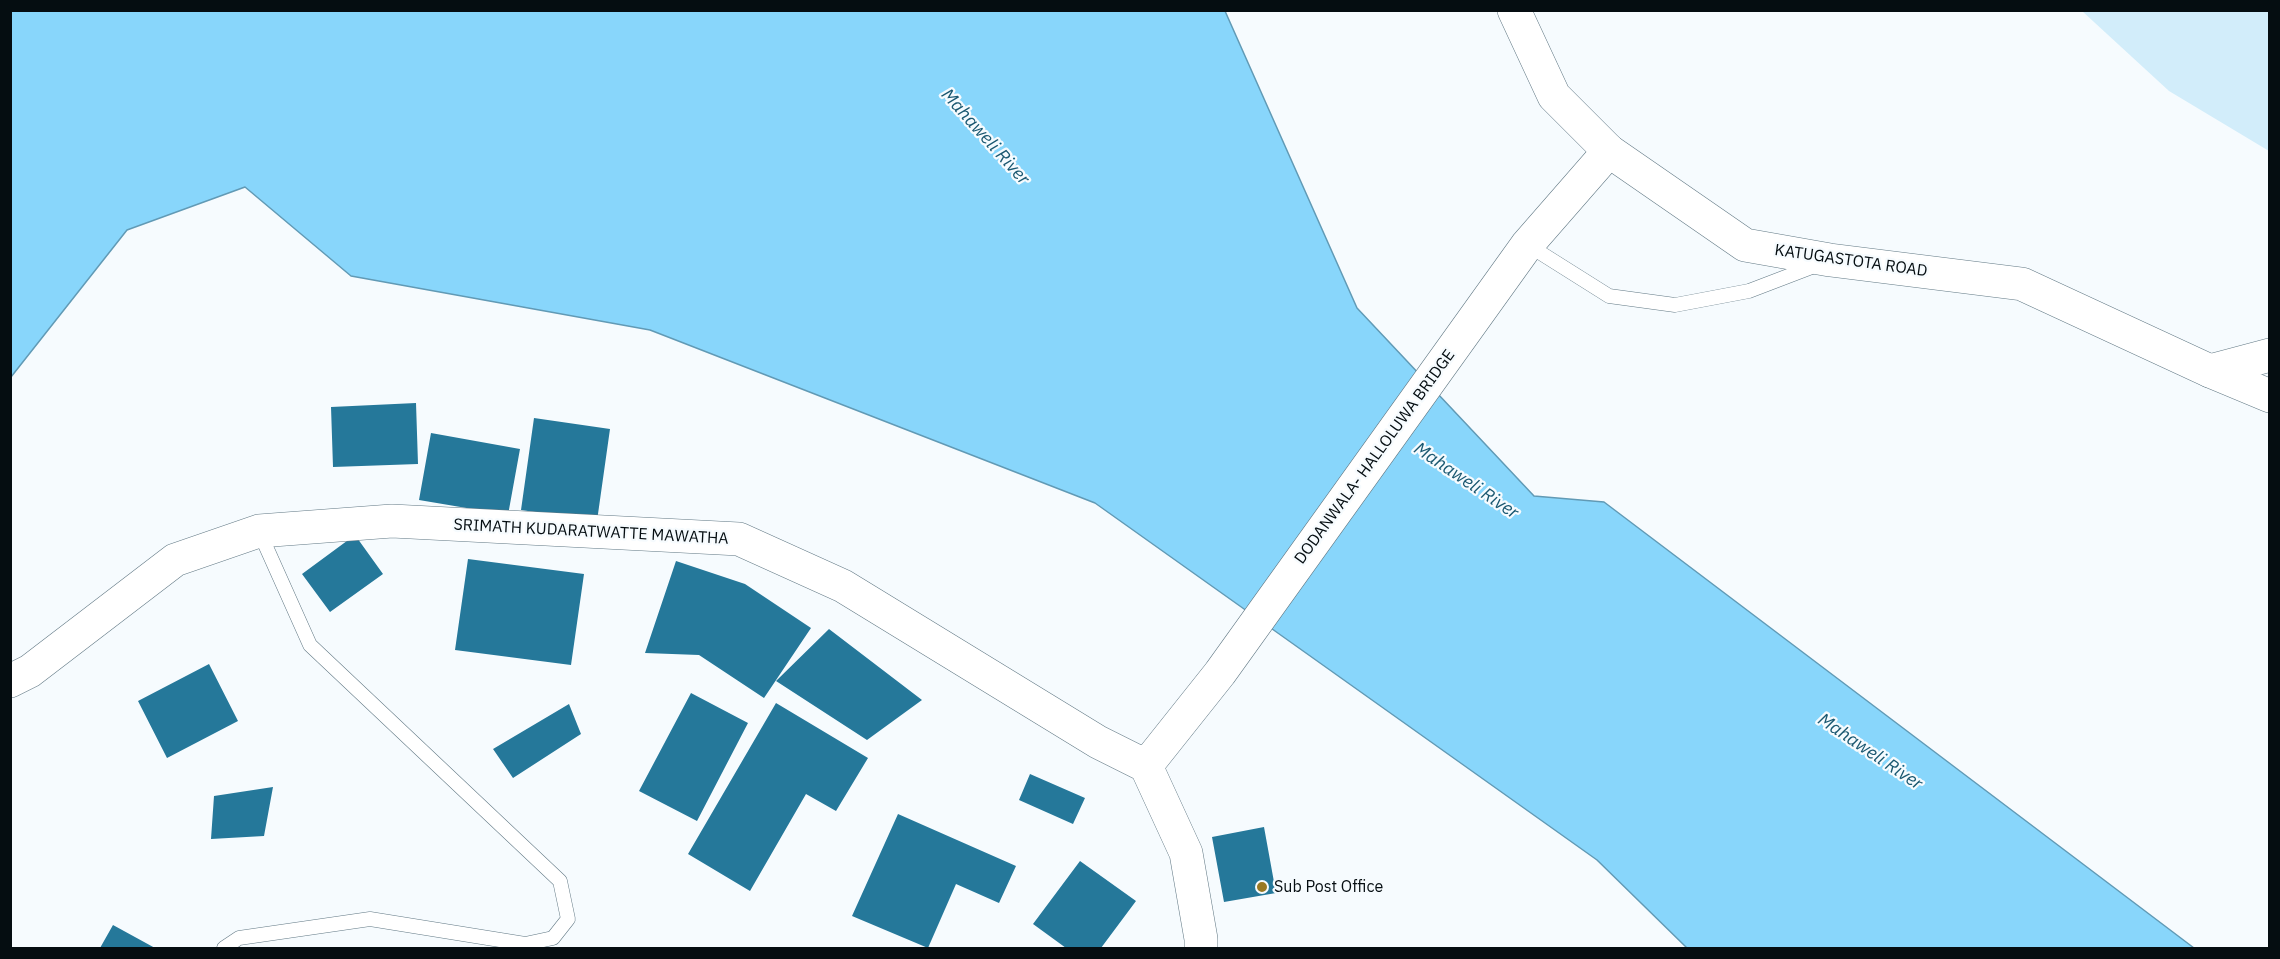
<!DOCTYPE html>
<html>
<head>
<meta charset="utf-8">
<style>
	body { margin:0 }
	#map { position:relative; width:2280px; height:959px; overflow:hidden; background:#f6fbfe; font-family:"IBM Plex Sans",sans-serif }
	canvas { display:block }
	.frame { position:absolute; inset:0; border:12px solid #050d11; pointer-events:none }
</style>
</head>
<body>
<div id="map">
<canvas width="2280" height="959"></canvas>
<div class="frame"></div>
</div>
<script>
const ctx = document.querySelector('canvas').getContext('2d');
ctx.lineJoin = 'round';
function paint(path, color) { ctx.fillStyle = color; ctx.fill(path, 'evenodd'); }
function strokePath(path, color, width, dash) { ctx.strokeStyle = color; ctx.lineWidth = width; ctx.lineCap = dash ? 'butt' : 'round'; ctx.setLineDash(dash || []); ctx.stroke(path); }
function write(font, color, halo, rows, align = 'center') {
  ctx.font = font + ' "IBM Plex Sans",sans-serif'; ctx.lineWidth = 4.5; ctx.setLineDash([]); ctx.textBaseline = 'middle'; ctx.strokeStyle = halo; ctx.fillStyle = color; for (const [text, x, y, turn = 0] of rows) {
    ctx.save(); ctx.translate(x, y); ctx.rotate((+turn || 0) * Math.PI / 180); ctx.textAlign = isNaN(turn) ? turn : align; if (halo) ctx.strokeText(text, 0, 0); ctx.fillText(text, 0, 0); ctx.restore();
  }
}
paint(new Path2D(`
	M2082 11H2269V151L2169 91Z`), '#d2edfa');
const water = new Path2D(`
	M11 11H1225L1357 308 1534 496 1604 502 2194 948H1687L1597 860 1095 503 650 330 351 276 245 187 127 230 11 377Z`);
paint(water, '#88d6fb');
strokePath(water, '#619ab5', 1.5);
paint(new Path2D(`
	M416 403 418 464 333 467 331 407Z
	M534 418 610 429 597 521 521 510Z
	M431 433 520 449 508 515 419 500Z
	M355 535 383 574 330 612 302 574Z
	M468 559 584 574 571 665 455 650Z
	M676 561 745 584 811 628 764 698 699 655 645 653Z
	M829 629 922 700 867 740 776 681Z
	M209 664 238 721 167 758 138 701Z
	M691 693 748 723 697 821 639 791Z
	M776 703 868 758 836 811 806 794 750 891 688 854Z
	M569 704 581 734 513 778 493 749Z
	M1030 774 1085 798 1073 824 1019 800Z
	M273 787 264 836 211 839 214 796Z
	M898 814 1016 866 999 903 956 884 928 948 852 916Z
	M1264 827 1276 893 1224 902 1212 837Z
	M1080 861 1136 901 1101 948H1066L1033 924Z
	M113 925 155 948H100Z`), '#25789a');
const service = new Path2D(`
	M1528 245 1609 296 1675 305 1749 291 1817 265
	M224 948 239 938 370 919 525 944 553 938 568 919 560 881 310 645 259 531`);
const tertiary = new Path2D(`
	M2210 371 2270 355
	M10 681 30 671 175 560 259 531 392 521 739 539 843 586 1098 742 1146 766 1186 853 1201 939V948
	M1146 766 1220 673 1527 245 1609 151`);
const primary = new Path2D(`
	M1514 10 1554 96 1609 151 1745 245 1830 260 2022 284 2210 371 2270 396`);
strokePath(service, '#627985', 15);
strokePath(tertiary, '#627985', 34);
strokePath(primary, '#627985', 34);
strokePath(service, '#fff', 14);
strokePath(tertiary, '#fff', 33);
strokePath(primary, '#fff', 33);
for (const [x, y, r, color] of [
	[1262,887,6,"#997923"]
]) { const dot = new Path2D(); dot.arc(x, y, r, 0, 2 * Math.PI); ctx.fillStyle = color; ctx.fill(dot); strokePath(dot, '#f6fbfe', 2); }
write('16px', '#050d11', '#f6fbfe', [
	["KATUGASTOTA ROAD",1851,261,8],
	["DODANWALA- HALLOLUWA BRIDGE",1375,457,-54],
	["SRIMATH KUDARATWATTE MAWATHA",591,532,3]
]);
write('16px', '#050d11', '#f6fbfe', [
	["Sub Post Office",1274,887]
], 'left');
write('italic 18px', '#1a5871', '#f6fbfe', [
	["Mahaweli River",985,137,48],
	["Mahaweli River",1466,481,34],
	["Mahaweli River",1870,752,34]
]);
</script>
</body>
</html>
